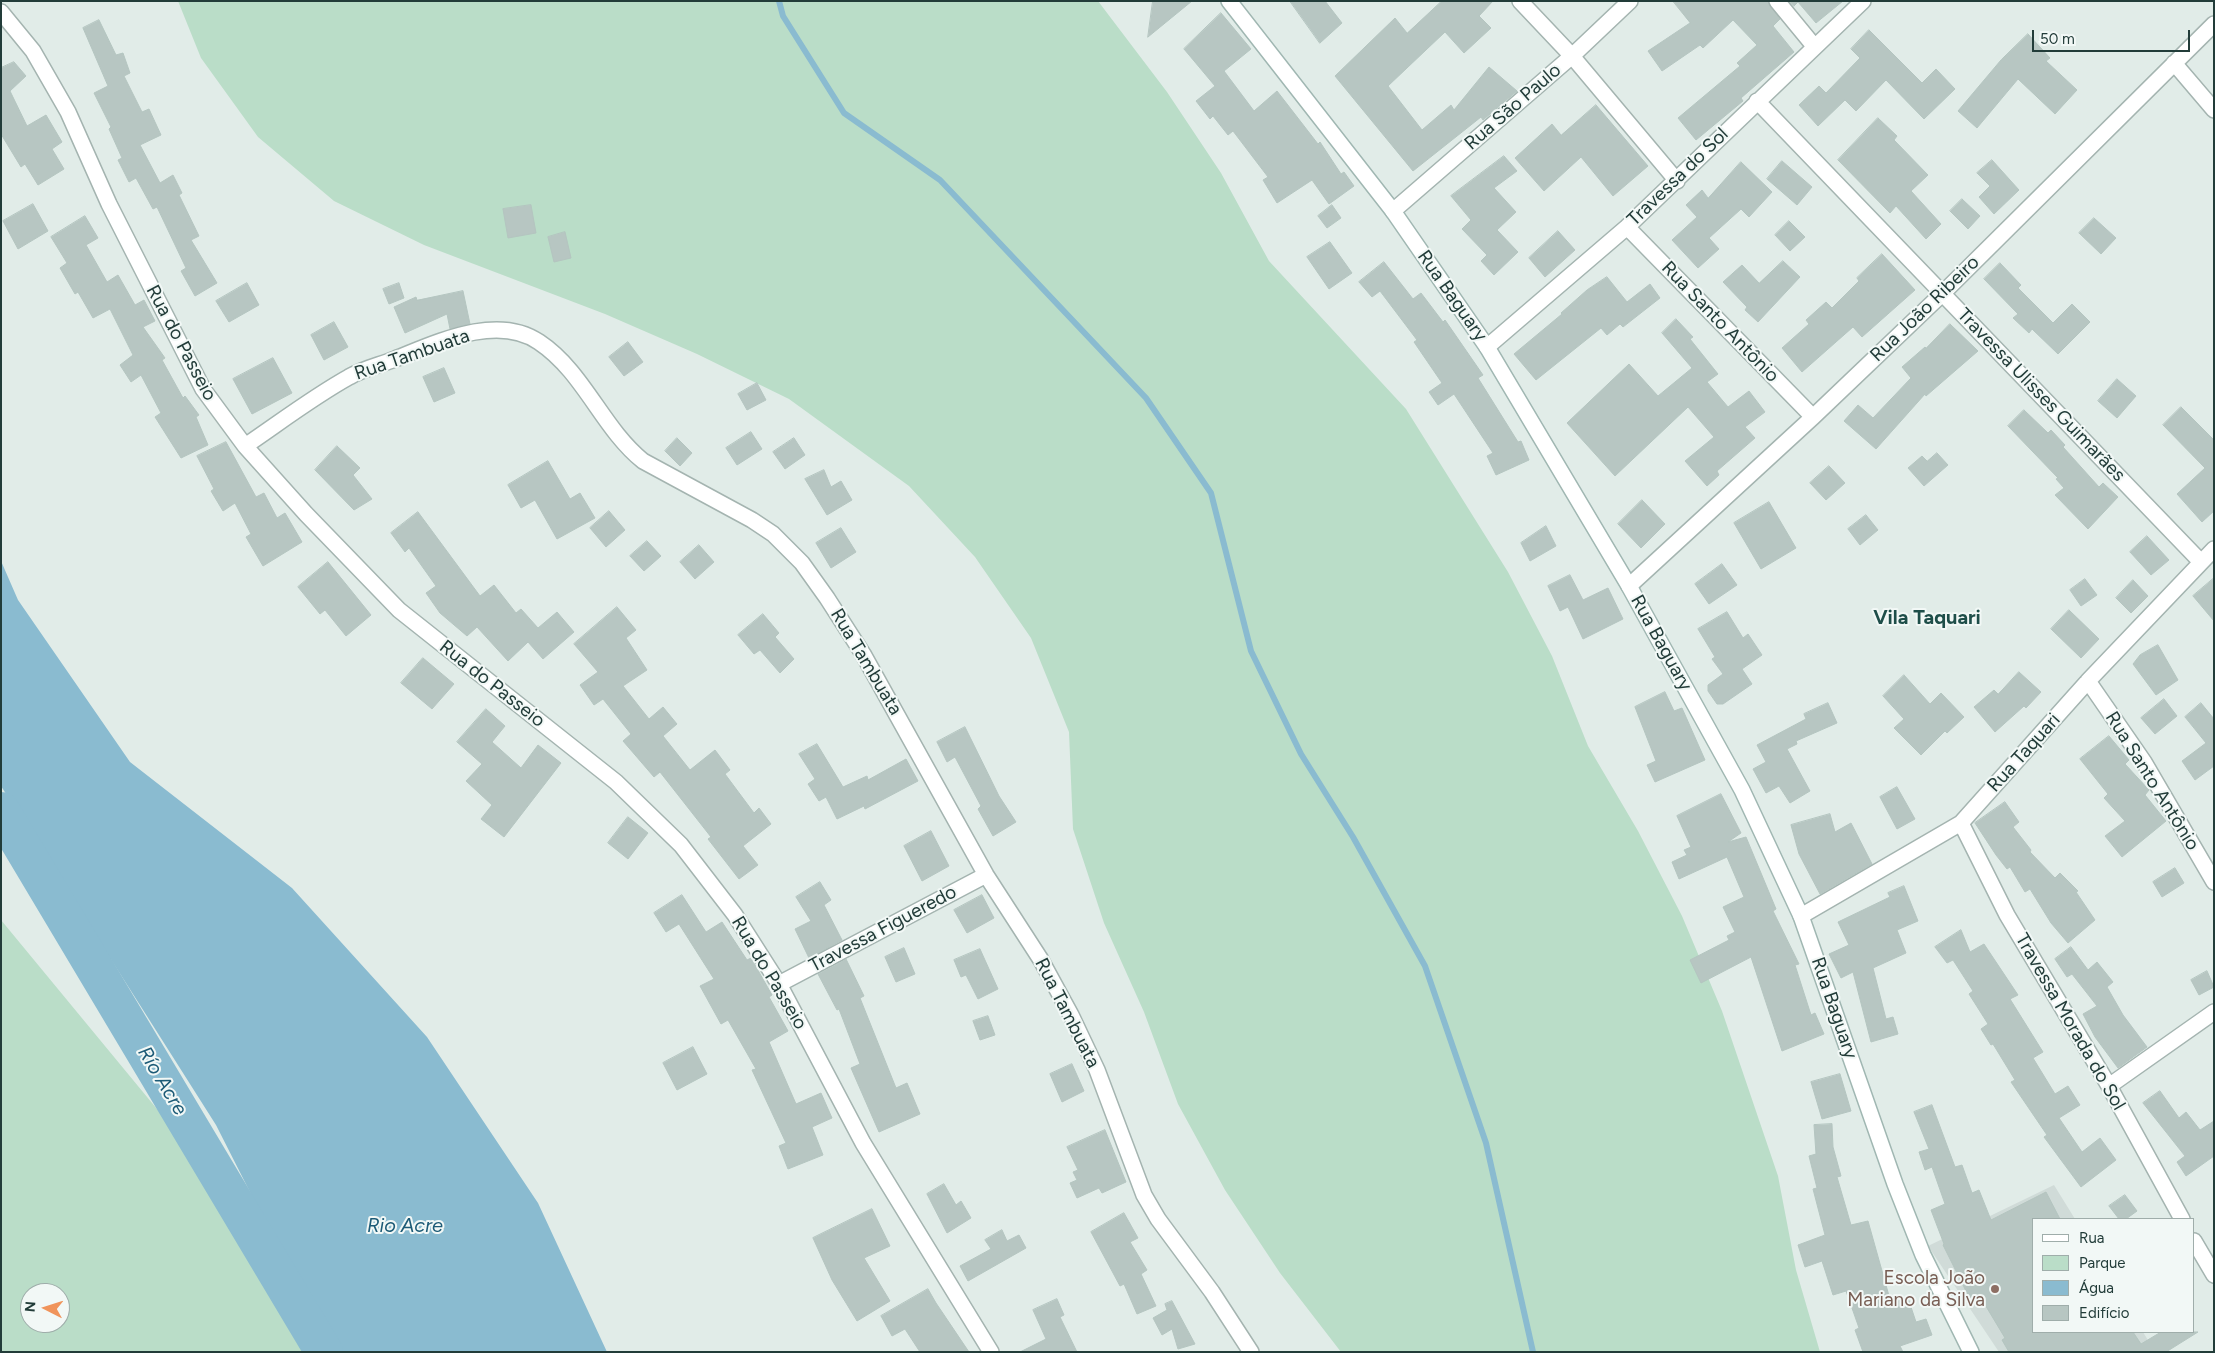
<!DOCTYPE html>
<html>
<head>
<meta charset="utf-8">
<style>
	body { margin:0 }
	#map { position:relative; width:2215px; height:1353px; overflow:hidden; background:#e1ece8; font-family:Figtree,sans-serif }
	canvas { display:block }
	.frame { position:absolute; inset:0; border:2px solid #223c39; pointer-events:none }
	.legend { position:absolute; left:2032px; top:1218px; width:162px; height:115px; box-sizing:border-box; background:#f2f8f6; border:1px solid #9fadaa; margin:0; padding:6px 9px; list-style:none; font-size:15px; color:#223c39 }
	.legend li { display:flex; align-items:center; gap:10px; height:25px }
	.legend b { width:25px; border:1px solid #9fadaa }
	.north { position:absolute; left:20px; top:1283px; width:50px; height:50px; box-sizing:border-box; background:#f2f8f6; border:1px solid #9fadaa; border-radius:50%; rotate:275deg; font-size:14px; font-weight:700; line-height:20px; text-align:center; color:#223c39 }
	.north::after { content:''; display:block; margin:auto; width:18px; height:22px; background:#f0945b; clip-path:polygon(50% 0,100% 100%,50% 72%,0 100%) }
	.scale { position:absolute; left:2032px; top:30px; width:158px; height:22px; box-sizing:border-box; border:2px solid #223c39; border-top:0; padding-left:6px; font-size:15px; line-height:18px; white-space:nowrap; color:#223c39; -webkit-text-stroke:4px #f2f8f6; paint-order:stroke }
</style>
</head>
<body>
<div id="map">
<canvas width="2215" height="1353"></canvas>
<div class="frame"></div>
<ul class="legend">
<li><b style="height:6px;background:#fff"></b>Rua</li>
<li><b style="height:14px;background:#baddc8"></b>Parque</li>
<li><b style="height:14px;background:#8abbd0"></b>Água</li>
<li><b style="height:14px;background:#b7c6c2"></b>Edifício</li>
</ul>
<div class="north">N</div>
<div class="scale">50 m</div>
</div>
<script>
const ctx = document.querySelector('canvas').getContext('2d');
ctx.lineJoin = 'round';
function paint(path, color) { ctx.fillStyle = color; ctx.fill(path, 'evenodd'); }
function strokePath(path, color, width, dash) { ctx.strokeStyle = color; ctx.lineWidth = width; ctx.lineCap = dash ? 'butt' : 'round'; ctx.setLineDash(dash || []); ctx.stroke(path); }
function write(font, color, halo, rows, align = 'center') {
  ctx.font = font + ' Figtree,sans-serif'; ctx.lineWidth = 4; ctx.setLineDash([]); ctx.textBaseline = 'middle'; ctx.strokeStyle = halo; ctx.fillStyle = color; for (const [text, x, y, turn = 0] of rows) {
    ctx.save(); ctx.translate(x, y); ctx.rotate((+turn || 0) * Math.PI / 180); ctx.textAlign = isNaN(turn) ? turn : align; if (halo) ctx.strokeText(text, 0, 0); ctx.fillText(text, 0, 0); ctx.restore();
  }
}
paint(new Path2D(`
	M2054 1185 2075 1219H2034V1332H2143L2155 1352H1999L1928 1246Z`), '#d0dbd8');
paint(new Path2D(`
	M178 1H1098L1167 92 1221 173 1269 261 1406 409 1508 572 1552 656 1588 746 1638 831 1682 916 1722 1011 1778 1176 1796 1270 1820 1352H1341L1280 1273 1225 1190 1178 1104 1144 1012 1104 923 1073 829 1069 732 1031 638 975 557 909 486 789 399 697 354 605 314 424 245 334 201 258 137 201 58Z
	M1 920 237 1206 309 1352H1ZM30 1293H60V1323H30Z`), '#baddc8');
paint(new Path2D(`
	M1 561 18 600 130 762 292 888 427 1037 538 1203 607 1352H331L216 1125 1 786Z`), '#8abbd0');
strokePath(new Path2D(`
	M779 1 783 16 844 113 940 180 1146 398 1211 493 1251 651 1301 754 1353 837 1425 966 1486 1143 1533 1352`), '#8abbd0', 6);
strokePath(new Path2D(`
	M1 811 324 1352`), '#8abbd0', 38);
const building = new Path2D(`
	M1153 1H1192L1148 37Z
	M1290 1H1325L1342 23 1320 43Z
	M1442 1H1493L1479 16 1491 28 1464 53 1445 32 1388 86 1422 130 1451 105 1454 110 1489 67 1517 91 1483 120 1481 117 1413 171 1335 76 1395 18 1407 33Z
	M1673 1H1768L1780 19 1773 26 1794 52 1741 98 1743 101 1696 140 1678 118 1740 66 1737 63 1757 45 1733 20 1703 48 1700 45 1662 71 1648 51 1690 23Z
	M1789 1H1843L1816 23 1798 2 1794 6Z
	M1221 13 1251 49 1224 71 1254 111 1277 91 1318 144 1320 142 1341 174 1344 172 1354 186 1329 204 1312 180 1277 203 1263 180 1268 177 1233 131 1228 135 1213 116 1210 119 1196 101 1215 86 1184 49Z
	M99 20 116 55 123 53 130 73 124 76 142 112 149 109 161 135 140 145 160 183 173 175 182 193 179 195 199 236 191 240 217 283 195 296 181 271 186 268 157 207 153 209 136 178 129 182 118 160 122 158 109 129 111 127 94 93 108 86 83 28Z
	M1869 30 1922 83 1936 69 1955 89 1924 119 1886 80 1856 111 1845 100 1818 126 1799 105 1819 86 1826 93 1860 58 1851 49Z
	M2028 34 2050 58 2046 61 2077 90 2055 114 2018 79 1977 128 1958 111 2001 60Z
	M14 62 26 76 10 91 27 126 46 115 62 142 52 149 64 169 38 185 25 164 21 167 1 134V68Z
	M1596 105 1648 166 1613 196 1581 157 1544 191 1515 158 1552 124 1561 135Z
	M1878 118 1897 136 1894 140 1928 175 1911 191 1941 224 1926 239 1896 206 1890 213 1838 160Z
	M1504 156 1517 171 1494 188 1516 212 1497 230 1518 252 1494 275 1481 261 1487 255 1462 229 1471 220 1451 196Z
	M1992 160 2019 190 1994 214 1979 197 1990 186 1977 173Z
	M1782 161 1812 187 1797 205 1767 179Z
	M1741 162 1772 192 1749 217 1741 209 1709 238 1719 249 1698 268 1672 240 1697 217 1686 205 1702 190 1708 198Z
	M1962 199 1980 216 1968 229 1950 211Z
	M33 204 48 231 18 249 3 221Z
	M531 205 536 233 508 238 503 209Z
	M1332 205 1341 218 1327 228 1318 216Z
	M85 216 98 238 86 245 107 282 118 275 135 305 144 300 155 321 143 327 165 358 162 360 183 398 185 396 199 415 196 417 208 445 181 458 155 417 161 413 141 375 131 382 120 365 133 355 110 309 93 318 78 292 75 294 60 268 67 263 51 237Z
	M2094 218 2116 238 2101 254 2079 233Z
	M1789 221 1805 237 1790 251 1775 235Z
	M1558 231 1575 250 1545 277 1529 258Z
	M565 232 571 258 554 262 548 237Z
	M1330 242 1352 273 1329 289 1307 257Z
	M1882 254 1915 290 1862 337 1853 327 1802 372 1782 348 1809 324 1806 320 1826 302 1832 308 1859 281 1857 278Z
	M1783 261 1800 277 1758 322 1745 310 1747 307 1723 282 1742 265 1759 283Z
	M1384 262 1413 299 1421 293 1443 322 1445 320 1483 375 1478 378 1518 442 1521 441 1529 460 1496 475 1487 456 1493 453 1454 394 1438 405 1429 392 1442 383 1414 342 1417 340 1380 291 1372 297 1359 282Z
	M2000 263 2021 285 2018 288 2053 323 2072 304 2090 322 2058 354 2032 329 2029 333 2013 318 2018 314 1984 279Z
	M1607 277 1627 302 1650 284 1660 298 1623 327 1620 324 1607 335 1601 328 1536 380 1514 354 1562 314 1561 313 1587 290Z
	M247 283 259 305 229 322 216 301Z
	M399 283 404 298 389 304 383 289Z
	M463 291 470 324 450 329 447 314 405 333 394 307 416 297 417 300Z
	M1676 319 1693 337 1690 339 1718 374 1707 382 1728 407 1749 391 1765 412 1745 427 1755 438 1717 471 1719 475 1707 486 1685 461 1714 437 1688 407 1615 476 1567 423 1629 364 1658 396 1692 368 1662 333Z
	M334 322 348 347 324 360 311 335Z
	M1950 324 1978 351 1926 396 1925 394 1876 449 1844 421 1858 405 1873 418 1911 378 1902 367 1925 347 1926 348Z
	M628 342 643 362 624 376 609 357Z
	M273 358 292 393 252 414 233 379Z
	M444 368 455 393 434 402 423 377Z
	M2117 379 2136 396 2117 418 2098 401Z
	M757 383 766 400 747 410 738 394Z
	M2181 407 2214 440V511L2202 522 2177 494 2205 468 2163 425Z
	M2024 410 2048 433 2051 430 2065 445 2063 447 2099 487 2103 483 2118 497 2088 529 2055 495 2064 488 2056 479 2058 478 2008 426Z
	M751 432 762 449 737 465 726 448Z
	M677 438 692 453 680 466 665 451Z
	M794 438 805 455 785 469 773 452Z
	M226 442 256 497 264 493 277 518 285 513 302 542 263 566 246 537 251 534 235 503 223 511 211 491 214 489 197 456Z
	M337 446 360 468 353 475 372 499 354 510 315 470Z
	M1937 453 1948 465 1924 486 1908 468 1922 456 1927 461Z
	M548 461 570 499 580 493 595 518 557 539 535 500 521 508 508 485Z
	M1829 466 1845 483 1826 500 1810 483Z
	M824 470 831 487 841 481 852 500 827 515 805 479Z
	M1642 500 1665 524 1641 548 1618 524Z
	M1769 502 1796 548 1761 569 1734 523Z
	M609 511 625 530 606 547 590 528Z
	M418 512 480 596 494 585 516 613 521 609 538 628 557 612 574 632 543 659 528 642 508 661 477 627 467 636 440 613 426 593 436 586 409 548 405 552 391 533Z
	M1866 515 1878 530 1860 545 1848 529Z
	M1546 526 1556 546 1530 561 1521 543Z
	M841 528 856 552 831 568 816 543Z
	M2147 536 2169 560 2151 575 2130 552Z
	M647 541 661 556 644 571 630 556Z
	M699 545 714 562 695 579 680 562Z
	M328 562 371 615 346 636 325 610 320 614 298 587Z
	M1722 564 1737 585 1709 604 1695 584Z
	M1570 575 1583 600 1608 588 1623 619 1583 639 1568 607 1560 611 1548 586Z
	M2214 578V621L2193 596Z
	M2085 579 2097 595 2081 606 2070 590Z
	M2133 580 2148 596 2131 613 2116 598Z
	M617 607 636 630 626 638 647 670 623 686 649 719 663 707 677 724 663 736 690 770 715 750 730 770 725 774 754 813 759 808 771 824 743 846 758 865 739 879 708 839 711 837 660 772 654 777 623 741 631 734 603 699 594 705 580 685 598 672 574 644Z
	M2069 610 2099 639 2081 658 2051 629Z
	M1727 612 1743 638 1748 634 1762 655 1742 669 1752 684 1723 704H1717L1708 691V685L1723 674 1712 659 1715 657 1698 629Z
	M763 614 779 633 775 637 794 659 780 673 760 650 754 654 738 635Z
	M2158 645 2178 680 2156 695 2133 664 2140 655Z
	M423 658 454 684 432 709 401 683Z
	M2019 672 2041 692 2026 708 2024 706 1995 732 1974 707 1994 690 1998 694Z
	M1904 675 1930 704 1941 693 1964 717 1947 733 1945 731 1921 755 1894 728 1904 719 1883 696Z
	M1665 692 1674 711 1682 708 1705 760 1655 782 1647 765 1656 761 1635 707Z
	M2164 699 2177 716 2155 734 2141 718Z
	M1828 703 1837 723 1796 741 1797 744 1787 749 1810 791 1790 803 1779 786 1766 793 1753 769 1766 762 1757 745 1806 719 1804 714Z
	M2201 703 2214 719V766L2195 780 2182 761 2206 743 2185 717Z
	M486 709 505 726 492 742 521 768 538 745 561 763 504 837 481 819 492 805 466 781 482 764 457 742Z
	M965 727 999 796 1016 822 993 836 978 809 981 806 955 757 947 762 937 742Z
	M2109 736 2129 760 2125 764 2149 790 2145 795 2166 821 2122 857 2105 836 2125 821 2104 798 2108 794 2080 759Z
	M817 744 843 787 867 776 868 780 906 759 918 781 865 809 864 806 837 819 826 797 819 801 808 784 815 779 799 754Z
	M1897 787 1915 819 1897 829 1880 797Z
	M1721 794 1741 833 1728 842 1746 837 1776 909 1773 911 1799 964 1795 965 1811 1015 1815 1013 1824 1034 1782 1051 1751 957 1701 983 1690 960 1729 940 1727 936 1735 932 1723 907 1744 897 1727 857 1679 879 1672 862 1687 855 1684 850 1691 847 1677 816Z
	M2005 802 2019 822 2013 827 2031 850 2030 852 2055 878 2060 873 2078 891 2076 892 2095 920 2068 943 2051 923 2030 889 2025 892 2010 867 2007 869 1996 855 1975 823Z
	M1830 814 1835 832 1851 823 1872 864 1820 894 1799 854 1791 825Z
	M628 817 648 833 628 859 608 843Z
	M931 831 949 866 922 881 904 846Z
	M2175 868 2184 883 2162 897 2153 882Z
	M820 882 831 900 824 905 842 940 809 958 795 929 811 921 796 897Z
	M1904 886 1918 921 1897 930 1906 953 1873 968 1886 1019 1893 1017 1898 1034 1871 1042 1853 972 1841 978 1829 954 1849 945 1838 922 1890 897 1888 893Z
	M682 895 706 932 722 922 747 960 751 958 772 995 769 997 788 1031 769 1042 796 1104 821 1093 832 1118 812 1127 823 1155 788 1169 779 1146 786 1143 752 1070 756 1069 728 1020 721 1024 700 986 714 979 679 924 666 932 654 913Z
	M982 895 994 918 967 933 954 910Z
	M1961 930 1970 952 1984 944 2018 995 2010 999 2043 1052 2033 1058 2055 1094 2068 1086 2080 1105 2059 1118 2082 1152 2100 1138 2116 1160 2081 1187 2044 1137 2047 1135 2011 1082 2015 1080 1993 1044 1991 1045 1981 1029 1988 1024 1969 994 1973 991 1953 960 1947 963 1935 947Z
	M2071 947 2088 970 2097 962 2113 982 2107 987 2123 1015 2147 1047 2118 1068 2095 1037 2083 1014 2097 1006 2072 974 2067 977 2055 959Z
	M904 948 915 974 896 982 885 957Z
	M980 949 998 989 978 999 966 975 961 977 954 960Z
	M846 959 864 996 860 998 896 1088 907 1083 920 1114 879 1132 851 1068 860 1064 839 1009 837 1010 818 974Z
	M2207 971 2214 987 2199 995 2191 980Z
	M988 1016 995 1035 980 1040 973 1021Z
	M693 1047 707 1074 677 1090 663 1063Z
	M1072 1064 1084 1091 1062 1102 1050 1074Z
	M1840 1074 1851 1111 1822 1119 1811 1082Z
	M2160 1091 2179 1118 2186 1112 2200 1130 2214 1121V1156L2186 1176 2177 1162 2185 1156 2143 1103Z
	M1932 1105 1955 1167 1962 1165 1972 1193 1979 1190 1991 1220 2046 1192 2060 1219H2034V1332H2133L2141 1344 2161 1332H2198L2166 1352H2009L2002 1340 2005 1338 1981 1298 1972 1303 1943 1245 1944 1244 1931 1210 1945 1204 1932 1167 1925 1170 1919 1152 1929 1149 1914 1112Z
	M1832 1124 1833 1147 1841 1176 1837 1177 1851 1225 1868 1221 1891 1303 1908 1298 1916 1322 1926 1319 1932 1335 1900 1346 1903 1352H1863L1855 1330 1859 1328 1846 1291 1833 1295 1822 1261 1805 1267 1798 1245 1825 1235 1813 1189 1817 1188 1809 1156 1816 1154 1814 1125Z
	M1105 1130 1126 1182 1102 1193 1099 1188 1077 1198 1070 1183 1077 1180 1073 1172 1078 1170 1067 1147Z
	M944 1184 956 1205 961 1201 971 1218 947 1233 927 1194Z
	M2125 1195 2137 1211 2126 1219H2119L2109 1206Z
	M872 1209 890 1246 864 1258 890 1301 857 1321 832 1280 813 1238Z
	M1124 1213 1138 1238 1130 1242 1147 1270 1141 1274 1156 1306 1137 1314 1124 1284 1120 1286 1091 1232Z
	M1002 1230 1007 1241 1019 1235 1026 1248 968 1281 960 1266 991 1249 985 1240Z
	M928 1289 936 1303 969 1352H920L905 1329 892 1336 881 1316Z
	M1057 1299 1064 1315 1060 1317 1077 1352H1020L1046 1339 1033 1310Z
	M1172 1301 1195 1344 1178 1349 1172 1329 1162 1335 1153 1318 1167 1310 1165 1304Z`);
paint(building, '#b7c6c2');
strokePath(building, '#b4c5c0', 1);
const street = new Path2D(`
	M1520 1 1572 56 1677 181
	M1777 1 1814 46
	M1 12 33 51 68 112 109 204 203 389 245 446 306 514 399 610 616 782 681 845 735 915 779 984 863 1143 991 1352
	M2174 63 2214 110
	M1757 101 2200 561
	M1393 211 1572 56 1630 1
	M1627 227 1813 417
	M1487 347 1627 227 1863 1
	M245 446C279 423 313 397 349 377 362 369 380 365 395 359 436 343 497 313 539 342 584 372 602 428 643 461L752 520 773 534 802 563 827 598 863 654 986 875 1041 960 1071 1015 1097 1070 1144 1195 1158 1219 1212 1292 1251 1352
	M1629 586 1813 417 1943 293 2214 24
	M2088 681 2144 762 2214 882
	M1961 823 2007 915 2109 1086 2182 1219
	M1801 916 1961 823 2088 681 2214 549
	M779 984 986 875
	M2109 1086 2214 1012
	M2194 1241 2214 1275`);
const secondary = new Path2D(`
	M1229 1 1393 211 1487 347 1629 586 1742 790 1801 916 1895 1184 1923 1255 1971 1352`);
strokePath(street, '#a4b4b0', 18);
strokePath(secondary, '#a0b7b2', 18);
strokePath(street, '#fff', 15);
strokePath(secondary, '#fff', 15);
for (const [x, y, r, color] of [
	[1995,1289,5,"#8d6e63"]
]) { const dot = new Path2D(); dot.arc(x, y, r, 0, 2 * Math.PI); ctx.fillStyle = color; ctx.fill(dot); strokePath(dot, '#f2f8f6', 2); }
write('19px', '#223c39', '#f2f8f6', [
	["Rua São Paulo",1513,107,-41],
	["Travessa do Sol",1678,177,-44],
	["Rua Baguary",1452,296,55],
	["Rua João Ribeiro",1925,309,-44],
	["Rua Santo Antônio",1720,322,46],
	["Rua do Passeio",181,343,62],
	["Rua Tambuata",412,355,-19],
	["Travessa Ulisses Guimarães",2041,395,46],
	["Rua Baguary",1661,643,61],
	["Rua Tambuata",866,662,59],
	["Rua do Passeio",492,684,38],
	["Rua Taquari",2024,753,-48],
	["Rua Santo Antônio",2152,781,58],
	["Travessa Figueredo",883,929,-28],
	["Rua do Passeio",769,973,59],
	["Rua Baguary",1834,1008,71],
	["Rua Tambuata",1067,1013,63],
	["Travessa Morada do Sol",2070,1022,60]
]);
write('19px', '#785e54', '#f2f8f6', [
	["Escola João",1985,1278],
	["Mariano da Silva",1985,1300]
], 'right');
write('bold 20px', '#1e4e49', '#f2f8f6', [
	["Vila Taquari",1927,618]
]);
write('italic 20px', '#1d5b77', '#f2f8f6', [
	["Río Acre",162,1081,59],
	["Rio Acre",405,1226]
]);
</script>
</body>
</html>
